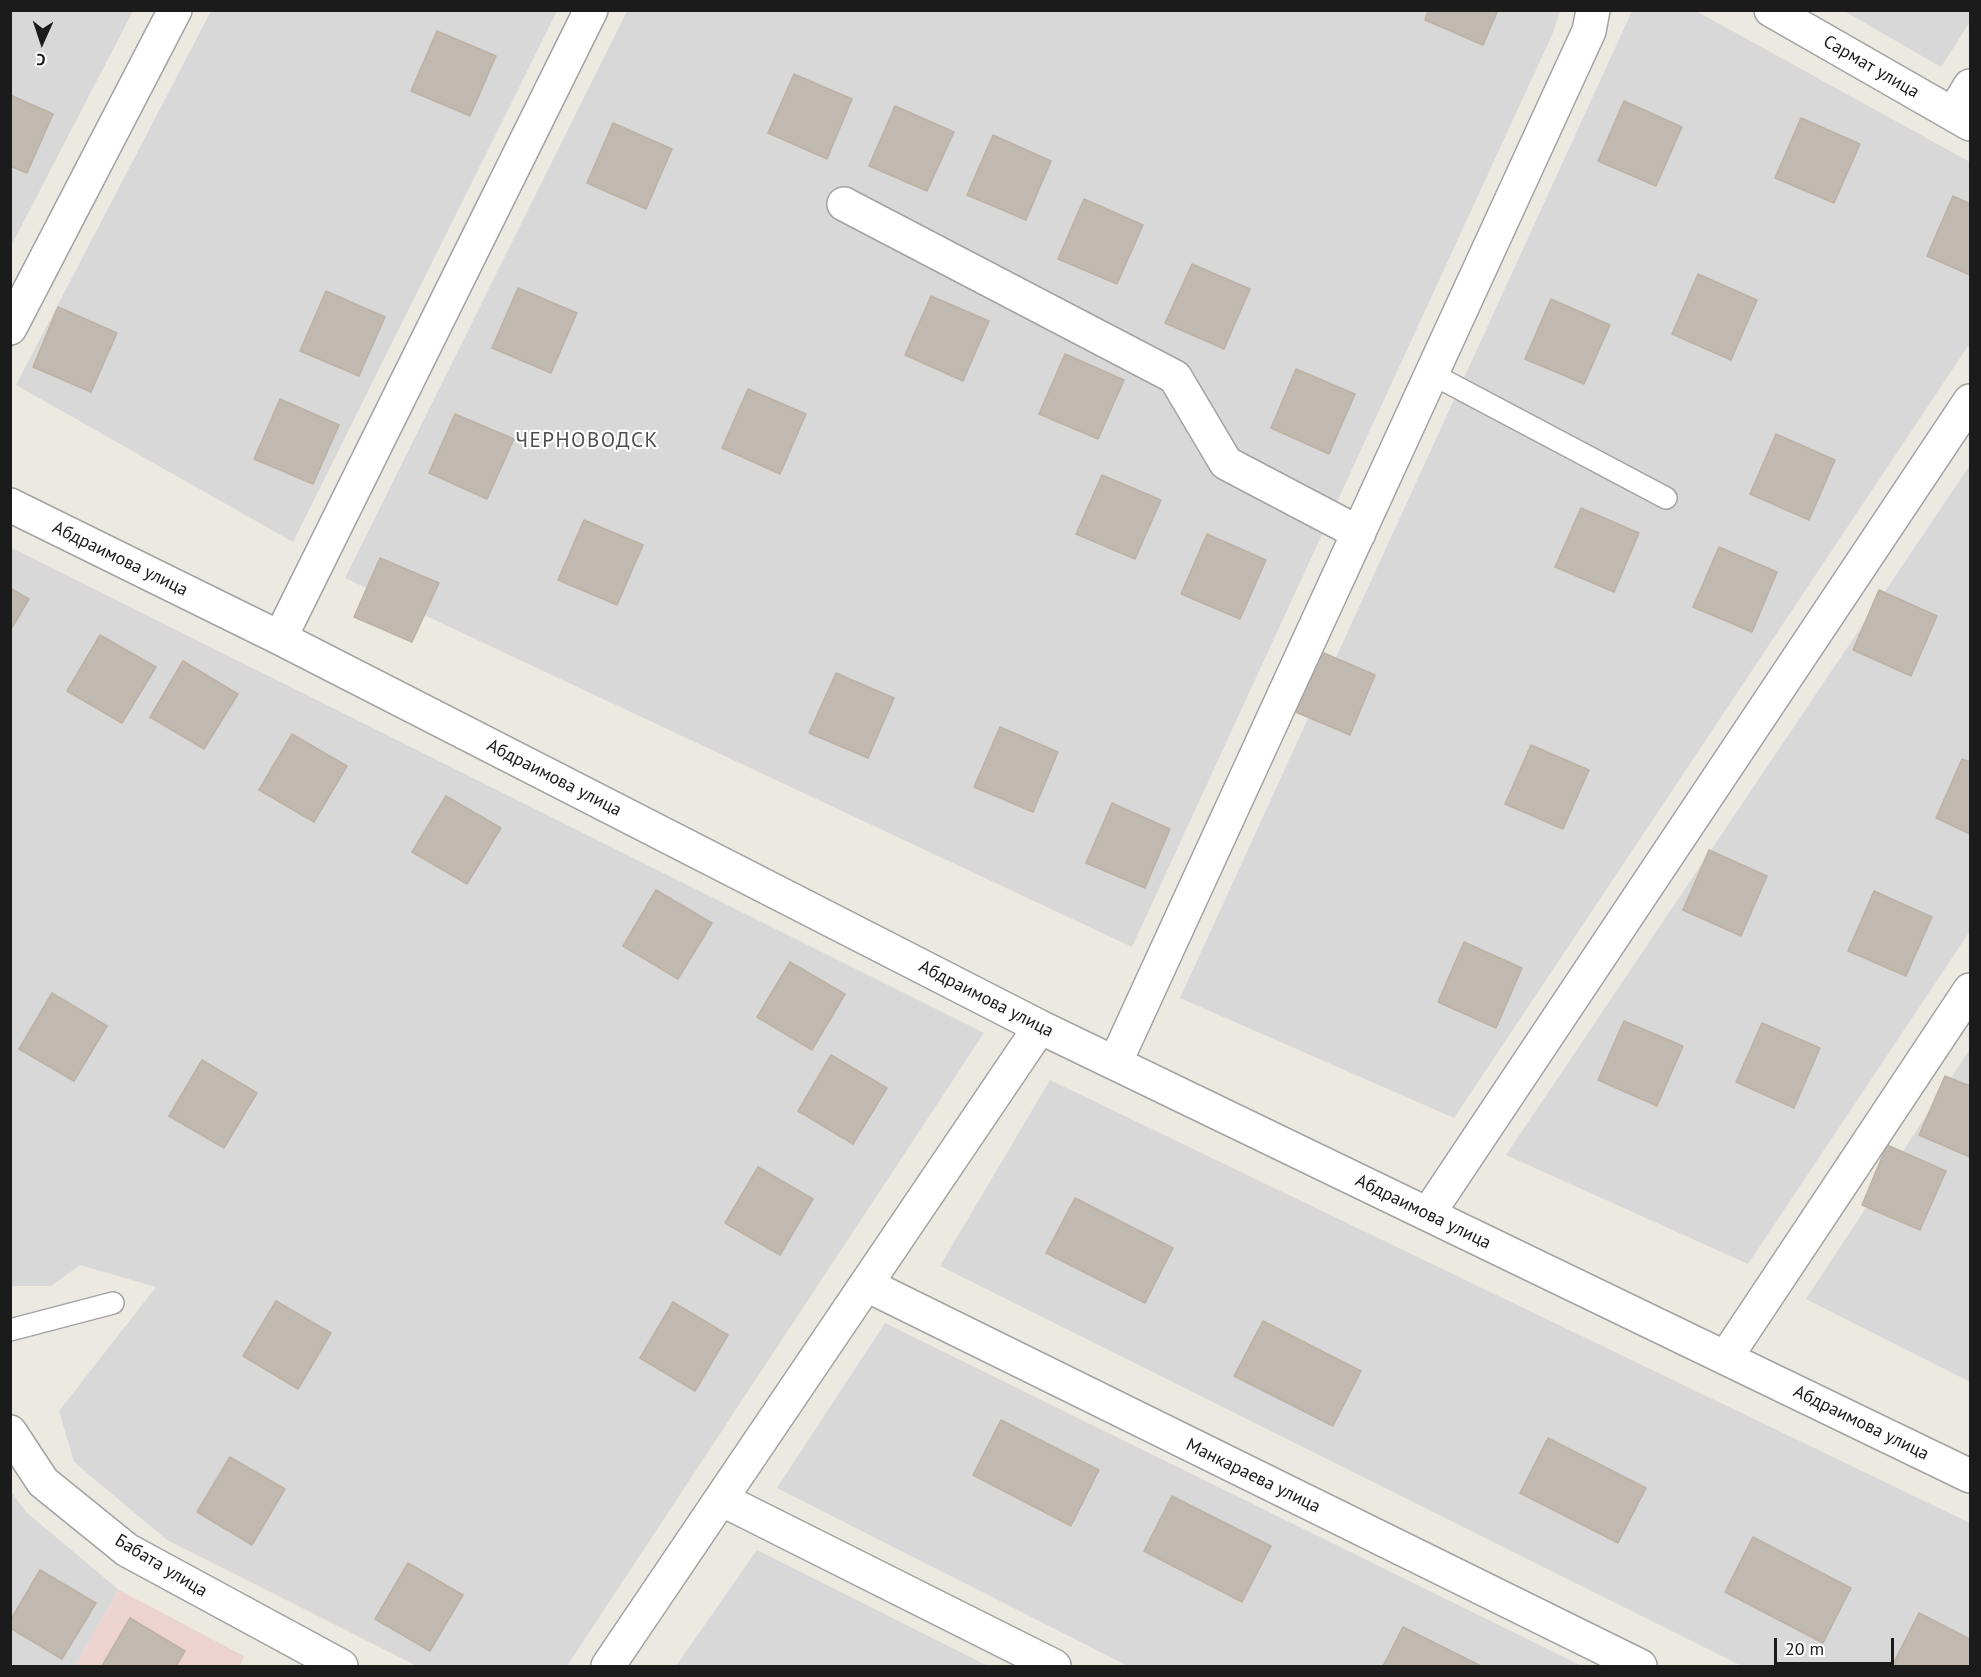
<!DOCTYPE html>
<html>
<head>
<meta charset="utf-8">
<style>
	body { margin:0 }
	#map { position:relative; width:1981px; height:1677px; overflow:hidden; background:#ece9e0; font-family:"PT Sans",sans-serif }
	canvas { display:block }
	.frame { position:absolute; inset:0; border:12px solid #1b1b1b; pointer-events:none }
	.north { position:absolute; left:12px; top:12px; width:60px; height:60px; -webkit-text-stroke:4px #fff; paint-order:stroke; rotate:183deg; font-size:16px; font-weight:700; line-height:24px; text-align:center; color:#1b1b1b }
	.north::after { content:''; display:block; margin:auto; width:21px; height:27px; background:#1b1b1b; clip-path:polygon(50% 0,100% 100%,50% 72%,0 100%) }
	.scale { position:absolute; left:1774px; top:1638px; width:120px; height:27px; box-sizing:border-box; border:3px solid #1b1b1b; border-top:0; padding-left:8px; font-size:18px; line-height:21px; white-space:nowrap; color:#1b1b1b; -webkit-text-stroke:4px #fff; paint-order:stroke }
</style>
</head>
<body>
<div id="map">
<canvas width="1981" height="1677"></canvas>
<div class="frame"></div>
<div class="north">С</div>
<div class="scale">20 m</div>
</div>
<script>
const ctx = document.querySelector('canvas').getContext('2d');
ctx.lineJoin = 'round';
function paint(path, color) { ctx.fillStyle = color; ctx.fill(path, 'evenodd'); }
function strokePath(path, color, width, dash) { ctx.strokeStyle = color; ctx.lineWidth = width; ctx.lineCap = dash ? 'butt' : 'round'; ctx.setLineDash(dash || []); ctx.stroke(path); }
function write(font, color, halo, rows, align = 'center') {
  ctx.font = font + ' "PT Sans",sans-serif'; ctx.lineWidth = 4.5; ctx.setLineDash([]); ctx.textBaseline = 'middle'; ctx.strokeStyle = halo; ctx.fillStyle = color; for (const [text, x, y, turn = 0] of rows) {
    ctx.save(); ctx.translate(x, y); ctx.rotate((+turn || 0) * Math.PI / 180); ctx.textAlign = isNaN(turn) ? turn : align; if (halo) ctx.strokeText(text, 0, 0); ctx.fillText(text, 0, 0); ctx.restore();
  }
}
paint(new Path2D(`
	M11 11H133L11 246Z
	M211 11H557L293 542 16 385Z
	M627 11H1560L1552 35 1132 947 345 578Z
	M1632 11H1696L1970 162V343L1454 1118 1180 998Z
	M1844 11H1970V22L1941 67Z
	M1970 465V931L1748 1264 1506 1155Z
	M10 547 984 1033 567 1666H417L167 1540 74 1462 59 1411 156 1287 80 1265 51 1286H11Z
	M1970 1049V1382L1806 1299Z
	M1050 1080 1970 1523V1666H1742L940 1266Z
	M885 1323 1582 1666H1128L777 1488Z
	M10 1490 26 1512 119 1590 75 1666H11Z
	M757 1550 988 1666H676Z`), '#d9d8d8');
paint(new Path2D(`
	M119 1590 244 1656 240 1666H75Z`), '#edd3cf');
const building = new Path2D(`
	M1428 10H1498L1483 45 1425 20Z
	M437 31 496 56 470 116 411 91Z
	M794 74 852 99 827 159 768 133Z
	M10 95 53 114 27 173 10 166Z
	M1624 101 1682 127 1656 186 1598 161Z
	M895 106 954 132 927 191 869 166Z
	M1801 118 1860 144 1834 203 1775 178Z
	M613 123 672 149 646 209 587 183Z
	M993 135 1051 161 1026 220 967 195Z
	M1953 196 1970 204V275L1927 256Z
	M1084 199 1143 225 1117 284 1058 259Z
	M1192 264 1250 289 1224 349 1165 323Z
	M1698 274 1757 300 1731 360 1672 334Z
	M518 288 577 313 551 373 492 348Z
	M326 291 385 317 359 376 300 351Z
	M931 296 989 321 963 381 905 355Z
	M1551 299 1610 325 1584 384 1525 359Z
	M58 307 117 333 91 392 33 367Z
	M1065 354 1124 380 1098 439 1039 414Z
	M1296 369 1355 394 1329 454 1271 428Z
	M748 389 806 414 780 474 722 448Z
	M280 399 339 425 313 484 254 459Z
	M455 414 514 439 487 499 429 473Z
	M1776 434 1835 460 1809 520 1750 494Z
	M1102 475 1161 500 1135 559 1076 534Z
	M1581 508 1639 533 1614 592 1555 567Z
	M584 520 643 545 617 605 558 580Z
	M1207 534 1266 560 1240 619 1181 594Z
	M1719 547 1777 572 1752 632 1693 607Z
	M380 558 439 583 412 642 354 617Z
	M10 588 29 599 10 631Z
	M1879 590 1937 616 1911 676 1853 650Z
	M100 635 156 667 122 723 67 691Z
	M1317 650 1375 675 1350 735 1291 710Z
	M183 661 238 694 204 749 150 717Z
	M836 673 894 698 868 758 809 733Z
	M1000 727 1058 752 1033 812 974 787Z
	M292 734 347 766 314 822 259 790Z
	M1531 745 1589 770 1563 829 1505 804Z
	M1962 759 1970 762V834L1936 818Z
	M446 796 501 828 467 884 412 852Z
	M1112 803 1170 829 1145 888 1086 863Z
	M1709 850 1767 876 1741 936 1683 910Z
	M656 890 712 923 678 979 623 946Z
	M1874 891 1932 917 1906 976 1848 951Z
	M1464 942 1522 968 1496 1028 1438 1002Z
	M790 962 845 994 812 1050 757 1017Z
	M52 993 107 1026 74 1081 19 1049Z
	M1624 1021 1683 1046 1657 1106 1598 1080Z
	M1762 1023 1820 1048 1794 1108 1736 1082Z
	M831 1055 887 1088 853 1144 798 1111Z
	M202 1060 257 1093 224 1148 169 1116Z
	M1945 1076 1970 1086V1157L1919 1135Z
	M1887 1145 1946 1171 1920 1230 1862 1205Z
	M758 1167 813 1199 780 1255 725 1223Z
	M1075 1198 1173 1248 1145 1303 1046 1253Z
	M276 1301 331 1333 298 1389 243 1356Z
	M673 1302 728 1335 695 1391 640 1358Z
	M1263 1321 1361 1371 1333 1426 1234 1376Z
	M1001 1420 1099 1470 1071 1526 973 1475Z
	M1548 1438 1646 1488 1618 1543 1520 1493Z
	M230 1457 285 1489 252 1545 197 1512Z
	M1172 1496 1271 1546 1242 1602 1144 1551Z
	M1753 1537 1851 1588 1823 1643 1725 1592Z
	M408 1563 463 1595 430 1651 375 1619Z
	M40 1570 96 1603 62 1659 10 1628V1621Z
	M1919 1613 1970 1639V1666H1892Z
	M130 1618 185 1651 176 1666H102Z
	M1403 1627 1481 1666H1383Z`);
paint(building, '#c1b8b0');
strokePath(building, '#bdb1a3', 1.5);
const lane = new Path2D(`
	M1432 374 1666 498
	M10 1330 113 1303`);
const street = new Path2D(`
	M1771 10 1970 124
	M1953 114 1970 86
	M844 204 1175 377 1226 463 1359 533
	M10 328 175 10
	M10 505 280 638 1040 1027 1970 1476
	M280 638 591 10
	M1115 1063 1589 31 1593 10
	M1428 1214 1970 401
	M867 1285 1640 1666
	M1726 1357 1970 990
	M10 1432 43 1482 127 1550 341 1666
	M721 1499 1054 1666
	M608 1666 1040 1027`);
strokePath(lane, '#a2a2a2', 24);
strokePath(street, '#a2a2a2', 36);
strokePath(lane, '#fff', 21);
strokePath(street, '#fff', 33);
write('18px', '#1b1b1b', '#fff', [
	["Сармат улица",1871,67,30],
	["Абдраимова улица",120,559,26],
	["Абдраимова улица",554,778,27],
	["Абдраимова улица",986,999,27],
	["Абдраимова улица",1423,1212,26],
	["Абдраимова улица",1861,1423,26],
	["Манкараева улица",1253,1476,26],
	["Бабата улица",161,1566,31]
]);
ctx.letterSpacing = '1.5px';
write('21px', '#4e4e4e', '#fff', [
	["ЧЕРНОВОДСК",587,441]
]);
ctx.letterSpacing = '0px';
</script>
</body>
</html>
